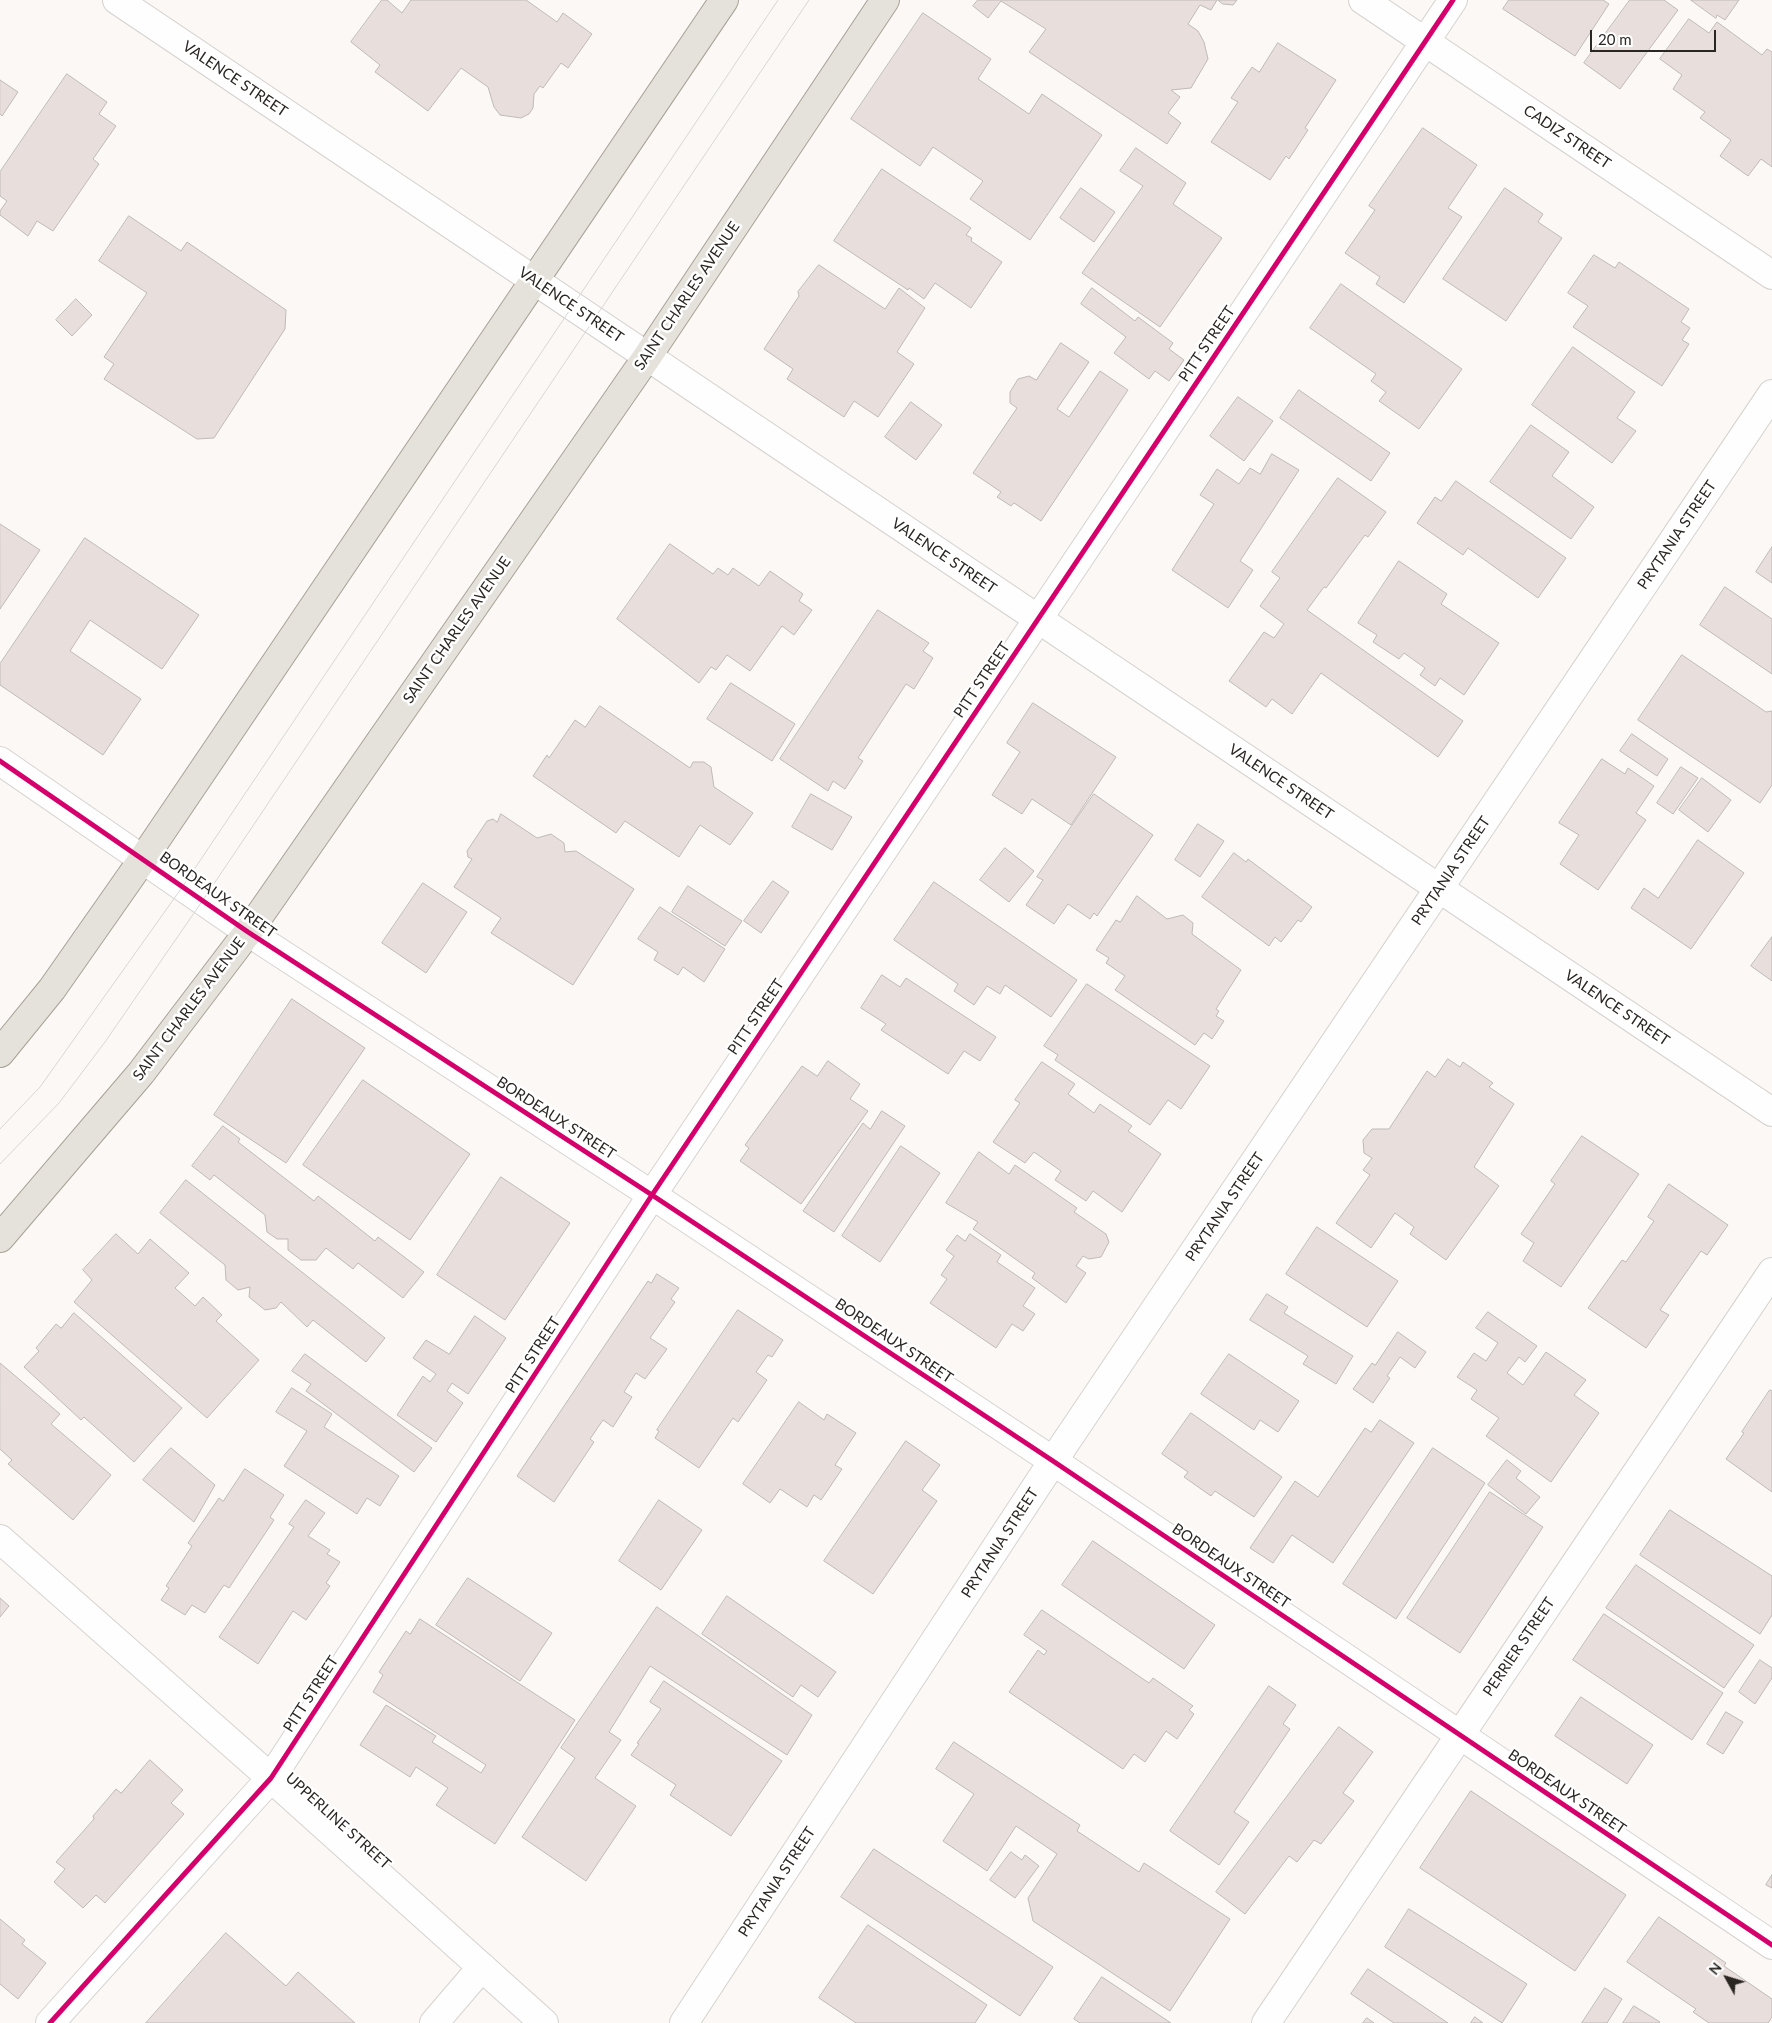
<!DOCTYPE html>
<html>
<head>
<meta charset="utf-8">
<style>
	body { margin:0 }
	#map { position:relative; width:1772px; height:2023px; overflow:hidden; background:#fbf8f5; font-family:Lato,sans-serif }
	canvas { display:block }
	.north { position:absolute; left:1702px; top:1953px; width:50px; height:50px; -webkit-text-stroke:4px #fff; paint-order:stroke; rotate:309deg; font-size:14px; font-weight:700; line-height:20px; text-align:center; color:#2a2622 }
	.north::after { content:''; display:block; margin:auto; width:18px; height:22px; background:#2a2622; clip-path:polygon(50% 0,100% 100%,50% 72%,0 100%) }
	.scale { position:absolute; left:1590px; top:30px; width:126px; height:22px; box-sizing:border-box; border:2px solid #2a2622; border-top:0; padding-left:6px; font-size:15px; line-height:18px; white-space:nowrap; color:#2a2622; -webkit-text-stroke:4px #fff; paint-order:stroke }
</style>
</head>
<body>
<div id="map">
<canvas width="1772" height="2023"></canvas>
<div class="north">N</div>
<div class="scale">20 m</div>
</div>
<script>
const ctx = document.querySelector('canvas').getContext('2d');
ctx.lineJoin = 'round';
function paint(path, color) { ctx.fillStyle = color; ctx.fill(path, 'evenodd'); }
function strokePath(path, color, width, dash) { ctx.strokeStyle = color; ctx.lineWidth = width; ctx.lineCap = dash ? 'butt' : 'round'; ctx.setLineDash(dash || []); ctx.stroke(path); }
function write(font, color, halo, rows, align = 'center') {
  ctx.font = font + ' Lato,sans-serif'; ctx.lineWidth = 5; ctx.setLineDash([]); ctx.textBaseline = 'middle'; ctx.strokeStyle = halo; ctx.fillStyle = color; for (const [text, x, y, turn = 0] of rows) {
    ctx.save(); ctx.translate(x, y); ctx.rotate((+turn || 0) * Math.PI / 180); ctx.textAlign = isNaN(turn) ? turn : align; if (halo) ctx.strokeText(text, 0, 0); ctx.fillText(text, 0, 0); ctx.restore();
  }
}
const building = new Path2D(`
	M382 0H387L402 13 411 0H526L557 22 563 13 592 34 568 68 561 63 543 88 540 86 534 94 533 108 529 114 521 118 500 115 494 107 488 87 461 68 428 111 375 72 380 65 351 42Z
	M978 0H1217L1211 10 1200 5 1188 24 1198 31 1204 42 1208 59 1191 88 1171 90 1180 97 1168 113 1181 123 1167 144 1029 52 1046 29 1001 1 988 18 973 6Z
	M1218 0H1237L1233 5 1223 4Z
	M1509 0H1603L1609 4 1575 56 1503 9Z
	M1630 0H1664L1678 10 1620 89 1584 63Z
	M1691 0H1739L1725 20 1717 15 1716 18Z
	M923 13 991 59 978 79 1029 114 1042 94 1102 135 1030 240 970 199 983 181 933 147 920 166 851 119Z
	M1689 19 1709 33 1717 22 1762 55 1767 49 1772 52V167L1761 159 1748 176 1720 156 1731 140 1700 118 1705 112 1673 89 1682 75 1660 59Z
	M1278 43 1336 80 1305 128 1308 130 1289 159 1286 156 1270 180 1211 142 1238 102 1231 98 1252 67 1259 72Z
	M67 74 107 102 99 114 116 126 93 159 99 164 53 231 37 221 28 236 0 215V211L7 201 0 196V172Z
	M0 80 18 92 2 116 0 114Z
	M1423 128 1477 165 1448 208 1462 217 1404 303 1376 284 1380 277 1345 253 1375 210 1369 206Z
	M1136 148 1186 183 1173 204 1222 238 1160 327 1082 273 1143 186 1120 171Z
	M882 169 971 228 966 235 972 238 971 241 1002 262 971 308 935 283 924 299 909 288 908 290 834 241Z
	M1081 188 1115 212 1094 242 1060 218Z
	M1505 188 1543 214 1538 222 1562 238 1506 321 1443 279Z
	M129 216 181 251 187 242 286 310 285 329 214 438 197 439 104 379 114 364 104 357 147 293 99 261Z
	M1594 255 1615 268 1619 262 1689 309 1681 322 1690 328 1682 340 1689 344 1662 386 1573 327 1588 306 1568 293Z
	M819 265 885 309 899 288 925 308 897 352 914 364 878 417 854 401 844 417 787 379 793 369 764 349 799 296 798 292Z
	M1341 284 1462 369 1419 429 1379 401 1386 392 1371 381 1376 374 1310 328Z
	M1092 288 1135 321 1138 317 1173 343 1169 349 1184 360 1169 381 1155 371 1149 379 1114 353 1126 337 1081 304Z
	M76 299 92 315 72 336 56 320Z
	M1061 343 1089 362 1057 409 1069 417 1100 371 1128 390 1041 521 1014 503 1011 506 997 497 1001 492 973 473 1017 408 1010 403V392L1018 379 1029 376 1036 380Z
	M1573 347 1635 392 1617 418 1636 431 1612 463 1532 405Z
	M1299 390 1390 453 1371 481 1280 418Z
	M1238 397 1273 421 1244 461 1210 436Z
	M911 402 942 425 916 460 885 437Z
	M1531 425 1569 452 1552 476 1594 507 1571 539 1490 482Z
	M1272 454 1299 470 1240 561 1253 570 1228 608 1172 570 1214 504 1200 495 1217 469 1239 484 1250 468 1260 474Z
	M1338 478 1386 512 1368 537 1365 535 1326 588 1324 587 1307 610 1463 721 1438 757 1321 673 1292 714 1272 699 1266 707 1229 681 1264 632 1274 638 1284 624 1260 606 1280 578 1272 572Z
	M1456 481 1566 558 1538 598 1468 548 1463 555 1417 523 1435 497 1441 501Z
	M0 524 40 550 0 609Z
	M85 538 199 615 162 669 90 620 70 651 141 699 103 755 0 685V664Z
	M670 544 713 574 718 568 728 575 733 568 759 586 770 571 803 594 799 601 812 610 794 635 782 626 750 671 727 655 716 670 711 667 699 683 617 619Z
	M1772 547V583L1756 572Z
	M1399 561 1447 594 1441 604 1499 643 1464 695 1440 678 1435 686 1420 675 1425 668 1404 653 1399 659 1373 642 1377 635 1358 623Z
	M1725 587 1772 619V674L1700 625Z
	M878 610 929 643 923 651 933 658 914 689 906 684 858 758 863 761 845 789 833 781 828 791 780 759Z
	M1682 655 1766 712 1772 711V785L1760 803 1638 720Z
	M731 683 795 724 772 761 707 719Z
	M1033 703 1116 757 1071 825 1032 799 1022 814 992 795 1020 752 1007 743Z
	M600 706 690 768 693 762H704L711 767 714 787 753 813 730 845 700 825 679 857 625 821 616 833 533 776 547 755 549 758 575 720 585 727Z
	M1632 734 1668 759 1657 776 1620 751Z
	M1602 759 1625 774 1628 768 1654 786 1636 813 1646 820 1598 890 1560 864 1579 835 1559 823Z
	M1681 767 1698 778 1673 814 1657 803Z
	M1702 778 1731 800 1708 832 1679 810Z
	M811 794 852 817 832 850 792 827Z
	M1094 794 1153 835 1097 916 1094 913 1090 919 1068 904 1054 924 1026 905 1043 880 1037 877Z
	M501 814 537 838 551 834 564 843 565 852 576 851 634 889 573 985 491 933 501 918 454 887 472 859 468 857 467 851 487 821 493 819 497 822Z
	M1198 824 1224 841 1200 877 1175 860Z
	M1698 840 1744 873 1691 949 1631 908 1644 888 1658 898Z
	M1005 848 1034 871 1009 902 980 880Z
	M1234 853 1246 862 1248 859 1312 907 1301 922 1298 920 1281 942 1275 937 1269 946 1202 897Z
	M773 881 789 892 761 933 744 921Z
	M934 882 1077 980 1051 1017 1005 985 1000 994 987 986 974 1005 954 991 958 984 894 940Z
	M423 883 467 912 426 973 382 943Z
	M688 886 742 921 725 946 672 912Z
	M1137 896 1167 919 1183 915 1193 923 1192 934 1241 970 1216 1009 1219 1011 1216 1016 1224 1021 1212 1039 1204 1033 1195 1045 1115 990 1125 976 1106 963 1109 958 1096 950 1116 920 1120 922Z
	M660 907 725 949 704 982 683 967 678 975 654 960 658 952 638 939Z
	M1772 937V981L1751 966Z
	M882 975 900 987 906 978 996 1037 980 1061 964 1051 948 1074 881 1030 886 1024 861 1008Z
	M1087 984 1210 1066 1181 1109 1168 1100 1150 1125 1055 1060 1058 1055 1044 1046Z
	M292 999 365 1048 286 1163 214 1115Z
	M1448 1059 1460 1067 1463 1062 1493 1083 1489 1087 1514 1104 1474 1167 1499 1186 1446 1260 1410 1234 1414 1227 1395 1213 1371 1248 1336 1223 1370 1175 1363 1170 1372 1158 1364 1153 1363 1140 1372 1129H1389L1427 1071 1435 1077Z
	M828 1061 860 1084 850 1099 868 1111 801 1204 740 1161 749 1148 745 1145 802 1066 817 1076Z
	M1042 1062 1075 1084 1068 1094 1094 1113 1100 1104 1132 1126 1128 1131 1161 1154 1122 1212 1093 1191 1086 1201 1055 1180 1061 1171 1034 1152 1025 1163 993 1142 1020 1103 1015 1100Z
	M363 1080 470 1154 410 1240 303 1165Z
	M882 1111 905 1126 834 1232 803 1211 863 1123 870 1129Z
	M223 1126 240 1139 238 1142 314 1201 318 1196 375 1241 378 1237 424 1272 403 1298 358 1263 353 1269 326 1248 316 1260H301L288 1250V1239H277L267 1232 265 1215 214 1175 210 1180 192 1166Z
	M1582 1136 1639 1174 1561 1287 1523 1261 1534 1243 1521 1234 1555 1184 1551 1181Z
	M901 1146 940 1173 880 1262 842 1236Z
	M979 1152 1009 1174 1015 1165 1077 1208 1074 1212 1106 1234 1109 1242 1101 1257 1089 1259 1083 1256 1076 1266 1086 1273 1066 1303 1032 1278 1035 1273 973 1229 978 1222 946 1203Z
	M501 1177 570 1223 505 1320 437 1275Z
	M186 1180 385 1338 366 1362 313 1320 307 1327 281 1302 276 1308 265 1310 249 1297 250 1287 238 1290 226 1280 225 1265 160 1213Z
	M1669 1184 1728 1225 1707 1255 1701 1251 1660 1310 1669 1315 1646 1348 1588 1308 1622 1260 1626 1262 1654 1221 1648 1217Z
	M1317 1227 1398 1281 1367 1327 1286 1274Z
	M116 1234 138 1254 150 1239 189 1273 175 1288 195 1306 203 1297 222 1315 216 1321 259 1360 207 1418 74 1302 92 1280 83 1270Z
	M970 1234 1001 1255 997 1262 1035 1288 1023 1306 1035 1314 1023 1331 1012 1324 996 1348 930 1303 947 1279 941 1275 954 1256 946 1250 957 1235 965 1241Z
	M657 1274 679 1288 671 1299 675 1302 650 1338 667 1349 645 1379 636 1373 624 1392 632 1397 613 1427 603 1420 590 1439 594 1442 554 1502 517 1476 648 1281 651 1283Z
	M1267 1294 1288 1307 1284 1313 1353 1356 1336 1384 1303 1364 1308 1356 1250 1320Z
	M738 1310 783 1340 772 1357 768 1355 756 1372 767 1380 738 1422 733 1418 699 1468 655 1438 659 1431 657 1430Z
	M1488 1312 1537 1346 1525 1362 1519 1357 1507 1373 1523 1385 1546 1352 1586 1380 1574 1395 1599 1413 1551 1482 1486 1436 1499 1418 1471 1399 1477 1390 1457 1377 1474 1353 1486 1361 1498 1343 1476 1328Z
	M74 1313 182 1408 134 1462 84 1417 81 1420 24 1367 39 1351 36 1348 56 1324 61 1328Z
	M475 1316 506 1338 468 1394 452 1383 447 1391 463 1403 436 1442 397 1415 423 1376 430 1382 436 1374 413 1358 426 1340 449 1354Z
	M1398 1332 1426 1352 1415 1368 1400 1357 1387 1376 1390 1378 1373 1403 1353 1389 1372 1363 1375 1365Z
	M305 1354 432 1448 414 1472 306 1391 311 1384 292 1371Z
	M1229 1354 1299 1401 1278 1432 1260 1420 1254 1430 1201 1394Z
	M0 1363 60 1414 51 1424 111 1475 73 1520 8 1464 12 1460 0 1449Z
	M292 1388 332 1414 324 1427 399 1476 380 1506 367 1498 357 1514 284 1466 307 1431 276 1412Z
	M1770 1390 1772 1391V1492L1726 1459 1744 1433 1742 1432Z
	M799 1402 824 1420 827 1414 856 1433 835 1465 842 1469 821 1500 814 1495 807 1507 780 1489 770 1503 743 1484Z
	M1191 1413 1282 1477 1254 1517 1215 1491 1211 1496 1184 1477 1188 1472 1162 1454Z
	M1380 1420 1414 1443 1333 1563 1292 1535 1273 1563 1250 1548 1295 1481 1318 1497 1365 1428 1371 1432Z
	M906 1441 940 1465 922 1490 937 1501 873 1594 824 1561Z
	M171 1448 215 1485 194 1522 143 1480Z
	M1433 1448 1485 1483 1396 1619 1343 1584Z
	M1507 1460 1521 1471 1516 1478 1540 1497 1526 1514 1488 1485Z
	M245 1469 284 1495 270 1517 274 1520 229 1588 224 1585 205 1613 192 1605 185 1615 161 1600 169 1588 166 1586 192 1546 188 1543 219 1498 223 1501Z
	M1490 1492 1543 1527 1460 1653 1407 1618Z
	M306 1500 325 1513 308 1536 330 1550 327 1554 340 1562 326 1583 330 1586 306 1620 293 1611 258 1664 219 1637 294 1527 289 1524Z
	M659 1500 702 1530 661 1590 619 1561Z
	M1670 1510 1772 1576V1615L1760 1634 1640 1555Z
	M1093 1541 1215 1625 1184 1669 1062 1585Z
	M1636 1565 1754 1645 1724 1688 1606 1608Z
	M468 1578 552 1633 520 1681 436 1625Z
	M727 1596 836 1672 818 1697 801 1685 793 1697 702 1634Z
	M0 1598 9 1606 0 1617Z
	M657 1607 812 1715 787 1755 650 1666 609 1732 621 1740 595 1778 636 1806 586 1881 522 1837 575 1758 561 1748Z
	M1042 1610 1149 1683 1153 1678 1193 1706 1189 1710 1194 1714 1177 1739 1166 1731 1145 1762 1134 1754 1123 1769 1009 1692 1038 1650 1044 1655 1047 1651 1024 1635Z
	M1604 1614 1723 1693 1692 1740 1573 1660Z
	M420 1619 575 1720 495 1844 436 1805 448 1788 416 1767 410 1777 360 1745 386 1705 436 1736 432 1742 481 1773 486 1765 373 1692 383 1675 379 1672 406 1631 410 1634Z
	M1760 1660 1772 1668V1678L1755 1704 1739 1692Z
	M664 1681 782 1761 731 1836 670 1795 676 1785 631 1755 639 1744 637 1743 661 1709 650 1702Z
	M1269 1686 1296 1705 1283 1724 1290 1729 1234 1812 1249 1822 1219 1865 1170 1831Z
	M1581 1697 1653 1745 1627 1784 1555 1736Z
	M1726 1712 1743 1722 1723 1754 1707 1744Z
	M1339 1727 1373 1752 1343 1793 1354 1801 1321 1844 1314 1840 1297 1862 1289 1856 1245 1914 1216 1892Z
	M954 1742 1080 1825 1077 1831 1139 1872 1144 1863 1230 1919 1170 2011 1033 1921 1028 1898 1057 1854 1016 1826 987 1871 943 1841 974 1794 936 1769Z
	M150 1760 183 1790 171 1803 184 1814 105 1903 96 1895 83 1908 54 1882 65 1869 56 1862 94 1819 93 1816 116 1789 121 1793Z
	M1471 1791 1626 1895 1575 1971 1420 1868Z
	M874 1849 1053 1967 1020 2016 841 1897Z
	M1011 1852 1022 1860 1025 1855 1039 1866 1015 1898 990 1880Z
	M1772 1875V1888L1766 1885Z
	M1409 1909 1527 1984 1502 2023 1385 1947Z
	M1659 1917 1726 1963 1724 1966 1772 1999V2017L1768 2023H1709L1693 2012 1696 2009 1627 1962Z
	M0 1919 25 1940 22 1944 46 1963 18 1999 0 1984Z
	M868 1925 987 2005 975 2023H856L819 1998Z
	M226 1933 286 1986 298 1972 355 2023H146Z
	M1368 1969 1448 2023H1394L1351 1994Z
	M1102 1977 1171 2023H1080L1074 2019Z
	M1605 1988 1622 1999 1607 2023H1582Z
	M1634 2006 1660 2022 1659 2023H1623Z
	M1475 2017 1483 2023H1471Z
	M1367 2018 1374 2023H1363Z`);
paint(building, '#e8dedb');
strokePath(building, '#bebab8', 1);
const minor = new Path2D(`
	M117 0 1772 1112
	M1363 0 1772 275
	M0 761 248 932 652 1195 1053 1461 1772 1945
	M0 1539 271 1778 544 2023
	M50 2023 271 1778 652 1195 1453 0
	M434 2023 482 1967
	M684 2023 1053 1461 1772 394
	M1266 2023 1772 1272`);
const major = new Path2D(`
	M0 1053 52 989 143 859 724 0
	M0 1238 141 1073 248 932 647 357 885 0`);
strokePath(minor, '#d6d2cf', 30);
strokePath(major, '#a7a195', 30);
strokePath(minor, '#fefefe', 28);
strokePath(major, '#e5e2dc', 28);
strokePath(new Path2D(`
	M0 1129 40 1087 183 886 778 0
	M0 1164 59 1103 105 1042 203 900 809 0`), '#d8d7d6', 1);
strokePath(new Path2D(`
	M0 761 248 932 652 1195 1053 1461 1772 1945
	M50 2023 271 1778 652 1195 1453 0`), '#d6006c', 5);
write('15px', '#2a2622', '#fff', [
	["VALENCE STREET",235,79,34],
	["CADIZ STREET",1567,137,34],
	["SAINT CHARLES AVENUE",687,296,-56],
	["VALENCE STREET",571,305,34],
	["PITT STREET",1207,344,-56],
	["PRYTANIA STREET",1677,535,-56],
	["VALENCE STREET",944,556,34],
	["SAINT CHARLES AVENUE",457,630,-55],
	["PITT STREET",982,680,-56],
	["VALENCE STREET",1281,782,34],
	["PRYTANIA STREET",1451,871,-56],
	["BORDEAUX STREET",218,895,35],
	["VALENCE STREET",1617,1008,34],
	["SAINT CHARLES AVENUE",189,1009,-53],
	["PITT STREET",756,1017,-56],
	["BORDEAUX STREET",556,1118,33],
	["PRYTANIA STREET",1225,1207,-56],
	["BORDEAUX STREET",894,1341,34],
	["PITT STREET",533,1355,-57],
	["PRYTANIA STREET",1000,1543,-57],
	["BORDEAUX STREET",1231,1566,34],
	["PERRIER STREET",1519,1647,-56],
	["PITT STREET",311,1694,-57],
	["BORDEAUX STREET",1567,1792,34],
	["UPPERLINE STREET",338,1821,42],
	["PRYTANIA STREET",777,1882,-57]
]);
</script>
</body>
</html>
